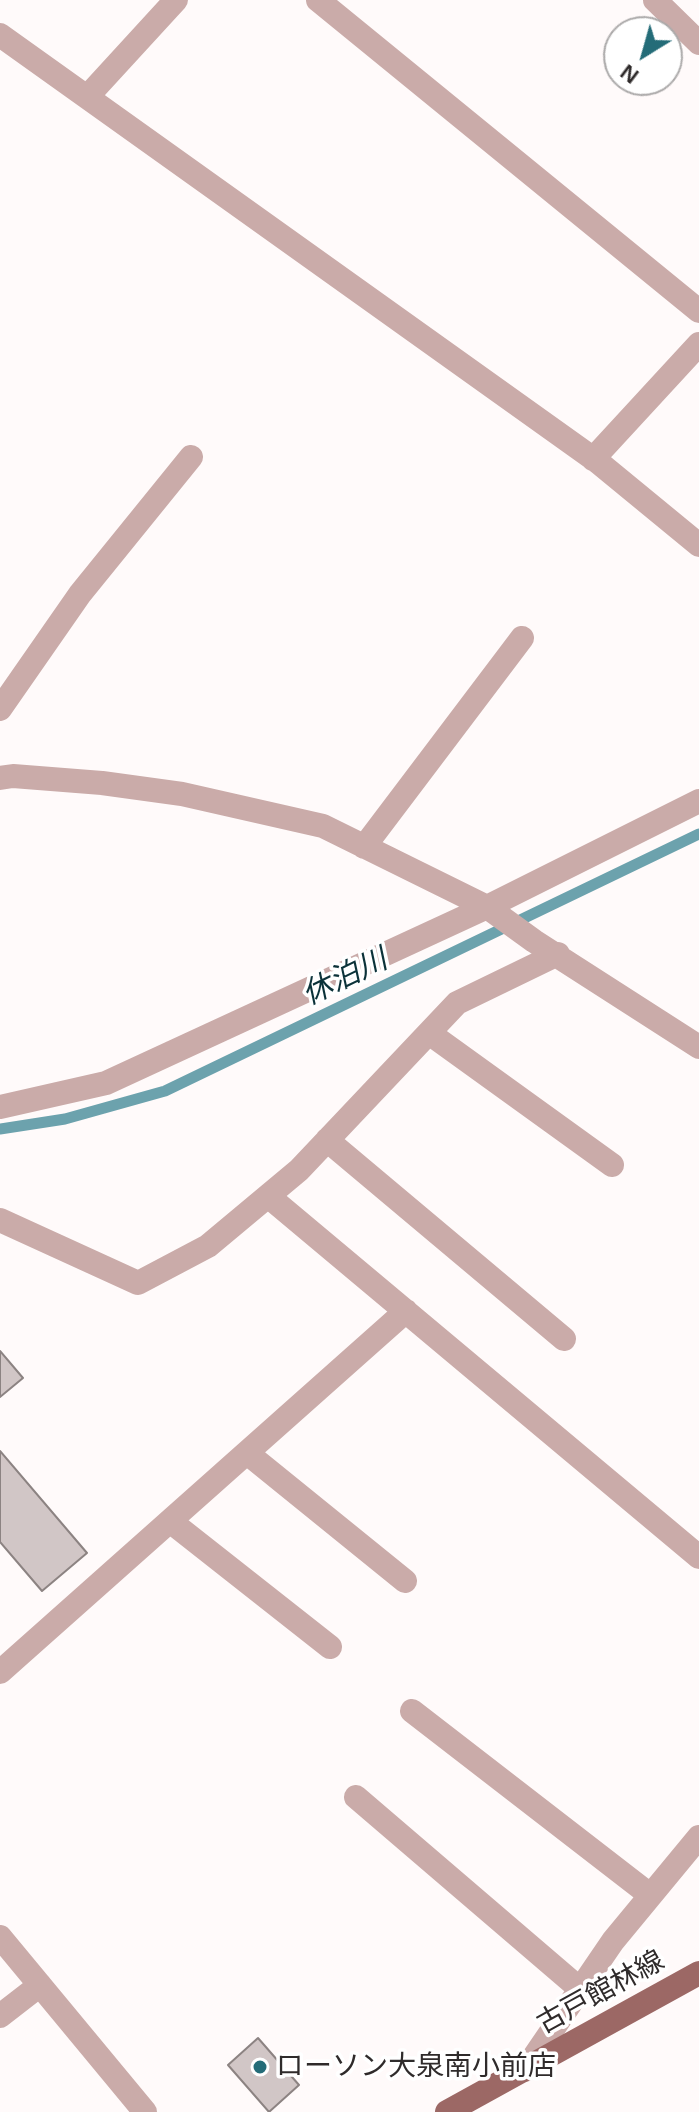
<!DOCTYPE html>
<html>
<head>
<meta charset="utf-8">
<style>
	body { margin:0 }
	#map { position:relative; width:699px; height:2112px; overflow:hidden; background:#fffafa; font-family:Helvetica,sans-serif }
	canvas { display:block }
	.north { position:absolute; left:603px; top:16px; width:80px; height:80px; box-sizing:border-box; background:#fff; border:2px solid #acaaaa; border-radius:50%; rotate:217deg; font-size:22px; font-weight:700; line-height:32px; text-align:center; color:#2f2b2b }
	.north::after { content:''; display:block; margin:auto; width:28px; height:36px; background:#246c78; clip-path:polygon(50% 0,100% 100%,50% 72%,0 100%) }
</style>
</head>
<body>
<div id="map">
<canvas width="699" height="2112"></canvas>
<div class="north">N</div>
</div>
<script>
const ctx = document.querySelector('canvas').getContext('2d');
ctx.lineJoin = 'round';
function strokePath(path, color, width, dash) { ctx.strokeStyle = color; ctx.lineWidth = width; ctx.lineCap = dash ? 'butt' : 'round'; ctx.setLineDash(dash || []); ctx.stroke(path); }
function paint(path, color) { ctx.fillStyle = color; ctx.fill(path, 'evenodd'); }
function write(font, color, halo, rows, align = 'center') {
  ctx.font = font + ' Helvetica,"Noto Sans JP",sans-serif'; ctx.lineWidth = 7; ctx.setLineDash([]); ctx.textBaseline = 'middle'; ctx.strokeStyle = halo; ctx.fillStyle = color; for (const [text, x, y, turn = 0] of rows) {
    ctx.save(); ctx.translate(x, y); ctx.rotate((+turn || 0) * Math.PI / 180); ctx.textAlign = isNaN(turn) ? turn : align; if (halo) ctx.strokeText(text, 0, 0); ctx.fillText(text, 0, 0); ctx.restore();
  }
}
strokePath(new Path2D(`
	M0 1129 65 1119 165 1091 699 834`), '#6ca2ad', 11);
const building = new Path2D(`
	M0 1351 23 1378 0 1397Z
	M0 1451 87 1553 42 1591 0 1542Z
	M258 2038 299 2085 269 2112 228 2065Z`);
paint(building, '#d1c6c6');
strokePath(building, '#8c8382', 2);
strokePath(new Path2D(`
	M318 0 699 311
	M655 0 699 43
	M0 35 598 462 699 545
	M87 97 176 0
	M593 459 699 344
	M0 709 80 594 191 457
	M0 778 13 776 102 783 182 794 323 826 487 907 534 941 699 1047
	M364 847 522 638
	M429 1033 612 1165
	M0 1107 106 1083 487 907 699 801
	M327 1140 564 1339
	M268 1196 699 1557
	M0 1220 138 1283 208 1246 299 1170 457 1003 558 954
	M247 1453 405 1581
	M170 1521 330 1647
	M0 1672 406 1311
	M412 1711 650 1895
	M356 1797 580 1989
	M0 1937 145 2112
	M0 2016 40 1985
	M525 2070 613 1941 699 1837`), '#caaba9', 24);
strokePath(new Path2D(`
	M447 2112 699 1973`), '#9c6865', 24);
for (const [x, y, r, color] of [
	[260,2067,8,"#246c78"]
]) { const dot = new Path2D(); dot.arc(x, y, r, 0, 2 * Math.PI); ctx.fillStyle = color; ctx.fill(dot); strokePath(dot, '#fff', 3); }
write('28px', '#2f2b2b', '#fff', [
	["古戸館林線",601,1993,-29]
]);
write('28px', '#2f2b2b', '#fff', [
	["ローソン大泉南小前店",276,2067]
], 'left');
write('italic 30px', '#0b3239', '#fff', [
	["休泊川",345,978,-26]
]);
</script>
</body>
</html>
